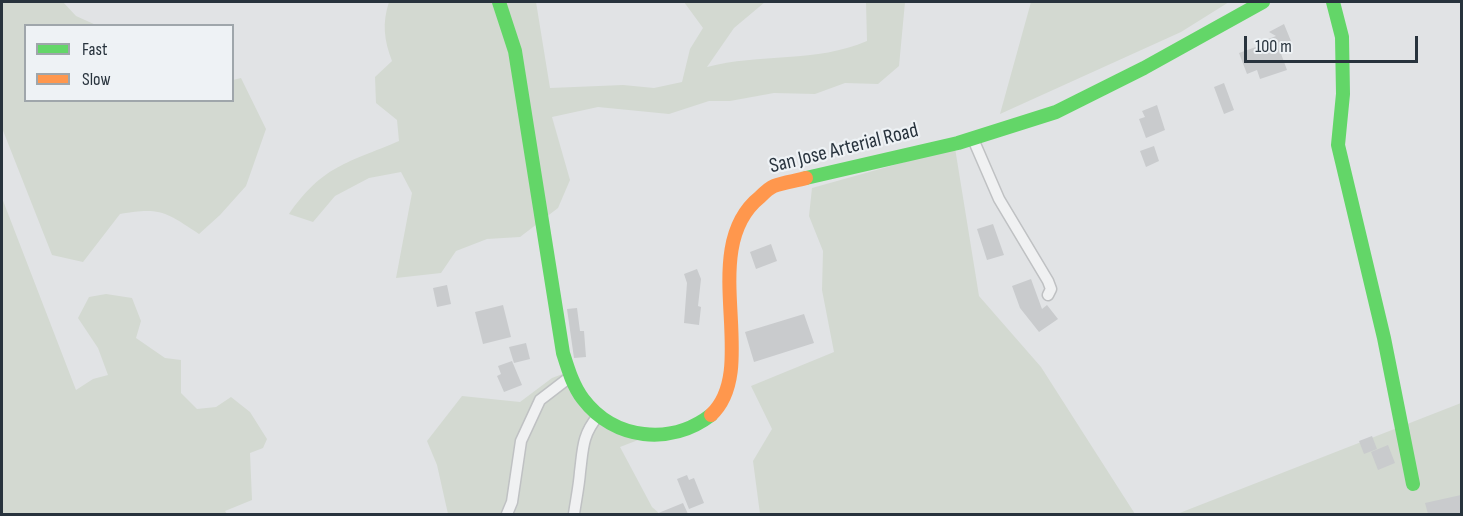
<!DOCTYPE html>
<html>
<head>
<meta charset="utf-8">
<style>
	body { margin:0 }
	#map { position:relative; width:1463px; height:516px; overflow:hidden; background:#e1e3e5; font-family:"Sofia Sans Condensed",sans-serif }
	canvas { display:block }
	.frame { position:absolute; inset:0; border:3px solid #28333d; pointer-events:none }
	.legend { position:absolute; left:24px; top:24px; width:210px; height:78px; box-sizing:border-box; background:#eef2f5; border:2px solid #9fa6ab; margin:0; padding:8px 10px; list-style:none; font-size:18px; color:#28333d }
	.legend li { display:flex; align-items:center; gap:12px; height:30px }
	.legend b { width:30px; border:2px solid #9fa6ab }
	.scale { position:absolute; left:1244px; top:36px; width:174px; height:27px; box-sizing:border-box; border:3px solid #28333d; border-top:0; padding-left:8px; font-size:18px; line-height:21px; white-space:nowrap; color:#28333d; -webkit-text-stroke:4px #eef2f5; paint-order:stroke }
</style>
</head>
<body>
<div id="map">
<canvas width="1463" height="516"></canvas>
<div class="frame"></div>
<ul class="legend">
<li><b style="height:8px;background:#63d668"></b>Fast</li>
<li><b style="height:8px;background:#ff974d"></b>Slow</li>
</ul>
<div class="scale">100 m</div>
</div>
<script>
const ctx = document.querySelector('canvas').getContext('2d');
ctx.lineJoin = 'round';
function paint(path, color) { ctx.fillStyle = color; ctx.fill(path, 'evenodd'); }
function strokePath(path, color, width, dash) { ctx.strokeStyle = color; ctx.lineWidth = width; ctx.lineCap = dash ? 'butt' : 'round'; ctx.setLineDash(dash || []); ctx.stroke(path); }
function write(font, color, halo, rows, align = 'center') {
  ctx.font = font + ' "Sofia Sans Condensed",sans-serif'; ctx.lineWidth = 4.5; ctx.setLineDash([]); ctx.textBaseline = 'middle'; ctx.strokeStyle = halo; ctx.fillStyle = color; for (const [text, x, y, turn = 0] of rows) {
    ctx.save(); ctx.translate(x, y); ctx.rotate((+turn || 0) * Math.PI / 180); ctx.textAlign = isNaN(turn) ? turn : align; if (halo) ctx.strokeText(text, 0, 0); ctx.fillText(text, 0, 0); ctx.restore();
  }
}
paint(new Path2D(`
	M2 2H63L76 16 96 25 26 26V100H232L233 80 241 78 266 129 246 186 220 215 199 234C166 212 160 207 120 214L83 262 52 255 2 128Z
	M389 2H536L550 88 623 85 654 88 682 82 690 49 703 28 684 2H680H765L734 28 707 67C759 53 817 63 867 41L866 2H905L899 66 878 84 845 83 815 94 774 93 730 101H709L669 114 598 107 552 117 570 180 558 208 520 237 487 239 456 251 441 273 396 278 412 193 401 172 369 178 335 196 313 222 289 214C323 165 348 163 399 141L397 120 376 103 375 77 392 61C384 40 382 23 389 2Z
	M1031 2H1229L1181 32 1000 114Z
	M955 148 979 296 1041 367 1135 514H760L753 461 772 429 751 386 834 352 822 290 823 251 809 216 812 188Z
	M2 198 76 390 93 379 108 375 98 348 78 318 89 297 106 294 132 298 141 321 136 338 165 358 181 360V393L197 409 216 407 231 397 250 412 267 439 263 448 250 453 252 500 225 511 227 514H2Z
	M568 372 598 416 651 435 620 447 652 507 660 514H448L437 465 427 441 462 396 520 402 552 378Z
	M1461 403V514H1177Z`), '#d3d9d1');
paint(new Path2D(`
	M1284 24 1293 46 1280 51 1287 70 1260 79 1257 70 1247 74 1239 53 1267 43 1266 40 1276 36 1269 32Z
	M1224 83 1234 110 1224 114 1214 87Z
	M1157 105 1165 130 1146 138 1139 119 1145 117 1142 111Z
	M1154 146 1159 161 1146 167 1140 151Z
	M993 224 1004 255 987 260 977 229Z
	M771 244 777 261 756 269 750 252Z
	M697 269 701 279 698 306 701 307 699 325 684 323 687 283 684 274Z
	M1031 279 1042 309 1047 305 1058 319 1039 332 1020 308 1012 286Z
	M447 285 451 304 437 307 433 288Z
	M503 305 511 337 483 344 475 312Z
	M577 308 580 331H584L586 357 574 358 567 309Z
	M804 314 814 343 754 362 745 332Z
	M526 343 530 359 514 363 509 347Z
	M512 361 522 385 504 392 497 376 501 374 498 366Z
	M1372 436 1377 449 1364 454 1359 441Z
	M1388 445 1395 463 1378 470 1371 452Z
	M687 475 689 480 694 478 704 503 689 509 677 479Z
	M1461 495V514H1428L1425 503Z
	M683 503 688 514H656Z`), '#c9cbcd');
const street = new Path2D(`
	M973 139 999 199 1048 281 1051 289 1048 295
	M507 514 512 502 521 441 540 400 570 377
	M574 514C576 500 579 486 580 472 583 449 582 435 598 416`);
strokePath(street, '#bfc1c3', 13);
strokePath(street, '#f0f1f2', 10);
strokePath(new Path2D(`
	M499 2 515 51 563 353C568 369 573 386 583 399 614 440 671 446 711 415
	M1333 2 1342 37 1343 94 1338 145 1384 338 1413 484
	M806 178 958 143 1056 112 1144 68 1263 2`), '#63d668', 14);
strokePath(new Path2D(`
	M711 415C762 368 695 249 760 197 764 193 769 188 774 186 784 182 796 181 806 178`), '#ff974d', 14);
write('21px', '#28333d', '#eef2f5', [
	["San Jose Arterial Road",844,149,-14]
]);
</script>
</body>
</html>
